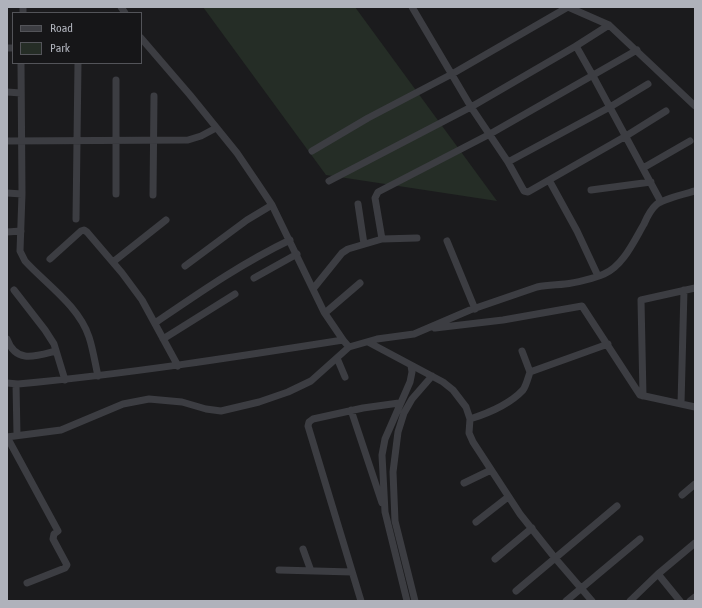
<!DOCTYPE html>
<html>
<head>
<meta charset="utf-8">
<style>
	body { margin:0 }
	#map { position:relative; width:702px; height:608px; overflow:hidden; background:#1b1b1d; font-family:"Asap Condensed",sans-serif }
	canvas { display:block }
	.frame { position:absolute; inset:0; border:8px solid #afb2bb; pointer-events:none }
	.legend { position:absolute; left:12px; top:12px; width:130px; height:52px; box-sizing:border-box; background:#161618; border:1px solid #535459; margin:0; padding:5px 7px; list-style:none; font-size:12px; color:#afb2bb }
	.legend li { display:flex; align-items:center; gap:8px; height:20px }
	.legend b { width:20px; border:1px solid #535459 }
</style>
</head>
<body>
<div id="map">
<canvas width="702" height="608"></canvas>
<div class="frame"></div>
<ul class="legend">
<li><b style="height:5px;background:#3c3d42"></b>Road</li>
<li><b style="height:11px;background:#252d26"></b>Park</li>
</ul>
</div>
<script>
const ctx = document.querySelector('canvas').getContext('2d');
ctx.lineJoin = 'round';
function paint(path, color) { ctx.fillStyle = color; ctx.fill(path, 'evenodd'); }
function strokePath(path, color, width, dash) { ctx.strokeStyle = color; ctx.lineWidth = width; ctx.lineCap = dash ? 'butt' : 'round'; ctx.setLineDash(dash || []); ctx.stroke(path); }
paint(new Path2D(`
	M203 7H355L497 201 326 175Z`), '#252d26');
strokePath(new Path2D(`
	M121 7 125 13
	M412 7 471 107 508 162 524 191 528 192 549 180
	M568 7 609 25 695 106
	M23 13V7
	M141 38 190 95 237 153 258 184 272 205 324 312 343 340 349 347
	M576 46 609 25
	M7 48H13
	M21 63 22 194 20 251 25 261C46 284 79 306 89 337 93 349 95 363 98 376
	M116 80V194
	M7 92 21 93
	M7 141 188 140 201 136 216 128
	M312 151 368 118 452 74 568 7
	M508 162 610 107 648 84
	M643 168 690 141
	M329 181 471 107 576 46 593 76 661 202
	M591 190 651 182
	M7 193 22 194
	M153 195 154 96
	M358 204 364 244
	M76 219 78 63
	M7 232 21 231
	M382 239 375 198 378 192 490 134 637 50
	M447 241 475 309
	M50 259 81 231 84 230 87 232 122 273 142 300 178 366
	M113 262 166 220
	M185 266 247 220 272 205
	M598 276 577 231 549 180 626 136 666 111
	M254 278 297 254
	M313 289 342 253 348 249 382 239 417 238
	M14 290 45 330 54 344 65 380
	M325 313 360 283
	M155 323C199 293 242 263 290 240
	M435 328 503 320 582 306 640 395 695 407
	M7 339C16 364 36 356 56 351
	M163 339 235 294
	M368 342 443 382 453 390 466 407 470 419 469 433 473 442 520 514 555 558 592 601
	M522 351 530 372 608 344
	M337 358 345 377
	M7 383 18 384C127 374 235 357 343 340
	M16 384 17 435
	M643 396 641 300 695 288
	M681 404 684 290
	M351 410 382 503
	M470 419C489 413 509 405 523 390 526 386 528 378 530 372
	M7 437 61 430 123 404 149 399 182 402 206 409 221 411 259 402 288 392 311 381 349 347 377 339 414 334 470 310 537 287C547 285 556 285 565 284 575 283 595 278 604 274 623 266 634 241 644 224 647 217 651 209 657 204 666 198 684 194 695 191
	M7 437 58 531 54 534 53 539 67 565 65 568 27 583
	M464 483 491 470
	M682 495 695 484
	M476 522 508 497
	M303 549 311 571
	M495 559 532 528
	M279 570 352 572
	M658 574 680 601
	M516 591 617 506
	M361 601 308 426 309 422 313 419 363 408 399 403
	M407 601 385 512 382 455 385 439 410 382 412 372 411 366
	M415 601 395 521 393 472 398 432 404 413 412 399 432 376
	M566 601 640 539
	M630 601 658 574 695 543
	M690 601 695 597`), '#3c3d42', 7);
</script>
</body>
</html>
